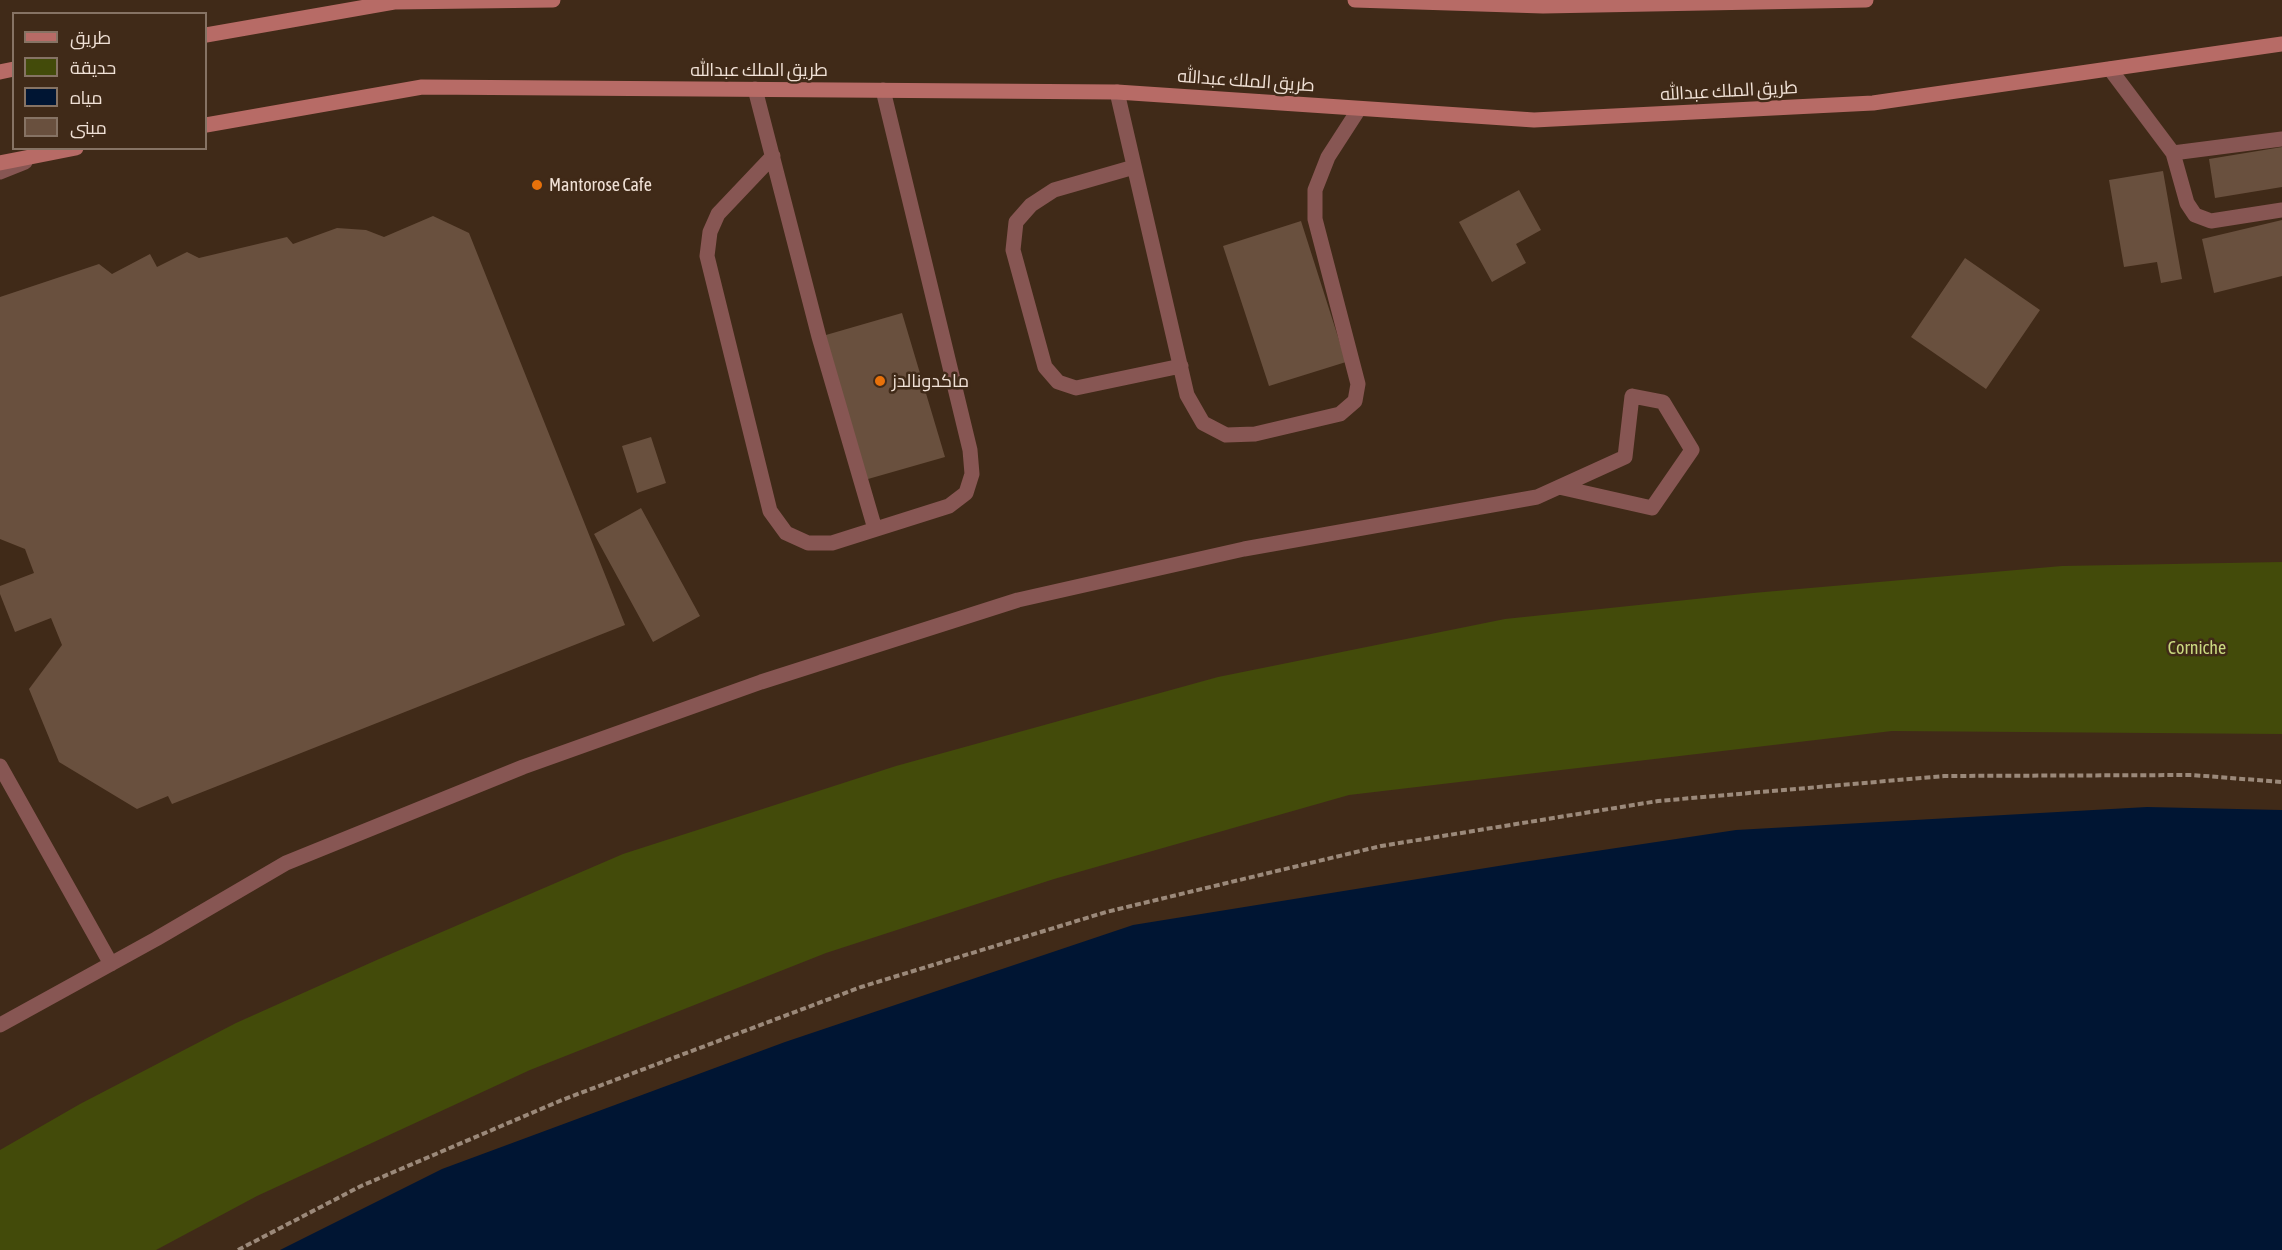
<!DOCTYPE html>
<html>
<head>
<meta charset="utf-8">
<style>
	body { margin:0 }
	#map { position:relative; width:2282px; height:1250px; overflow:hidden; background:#402a18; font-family:"Asap Condensed",Cairo,sans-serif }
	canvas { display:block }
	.legend { position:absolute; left:12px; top:12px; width:195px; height:138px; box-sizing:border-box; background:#402a18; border:2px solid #867364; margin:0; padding:8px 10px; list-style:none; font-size:18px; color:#f0e1d6 }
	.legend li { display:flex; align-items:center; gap:12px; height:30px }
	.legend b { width:30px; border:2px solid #867364 }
</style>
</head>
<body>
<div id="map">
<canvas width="2282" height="1250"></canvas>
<ul class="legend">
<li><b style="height:8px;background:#b76b66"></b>طريق</li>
<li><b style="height:16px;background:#434b0a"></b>حديقة</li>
<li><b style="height:16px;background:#001533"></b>مياه</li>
<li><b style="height:16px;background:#69503e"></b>مبنى</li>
</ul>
</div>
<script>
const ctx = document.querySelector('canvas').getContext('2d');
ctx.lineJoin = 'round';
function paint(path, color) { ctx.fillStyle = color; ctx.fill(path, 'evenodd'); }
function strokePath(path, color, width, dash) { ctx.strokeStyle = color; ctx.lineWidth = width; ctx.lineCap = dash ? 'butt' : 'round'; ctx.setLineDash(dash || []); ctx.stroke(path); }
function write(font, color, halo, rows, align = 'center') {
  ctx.font = font + ' "Asap Condensed",Cairo,sans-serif'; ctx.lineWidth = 5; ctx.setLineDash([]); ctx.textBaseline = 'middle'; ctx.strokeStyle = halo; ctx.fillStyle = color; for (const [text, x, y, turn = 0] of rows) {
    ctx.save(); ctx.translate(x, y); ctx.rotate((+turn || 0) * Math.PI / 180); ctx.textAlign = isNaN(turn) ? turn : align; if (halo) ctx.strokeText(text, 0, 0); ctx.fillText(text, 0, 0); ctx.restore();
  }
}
paint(new Path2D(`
	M2282 562V734L1892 731 1349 795 1054 879 826 953 530 1070 257 1196 156 1250H0V1150L80 1104 236 1023 379 959 623 854 896 766 1218 677 1505 619 1753 593 2062 566Z`), '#434b0a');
paint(new Path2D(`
	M2147 807 2282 810V1250H280L442 1169 785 1042 1133 925 1523 862 1736 830Z`), '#001533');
paint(new Path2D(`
	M2282 147V187L2215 198 2209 159Z
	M2163 171 2182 279 2161 283 2157 262 2124 267 2109 180Z
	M1519 190 1541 230 1516 244 1526 263 1492 282 1459 222Z
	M433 216 469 233 625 625 172 804 168 796 137 809 59 762 29 689 62 645 51 618 15 632 0 594V586L34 573 25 549 0 539V297L99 264 112 274 150 254 157 267 187 252 199 258 287 237 293 244 337 228 366 230 384 237Z
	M2282 220V276L2214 293 2202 239Z
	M1301 221 1346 362 1269 386 1223 246Z
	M1965 258 2040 310 1986 389 1911 337Z
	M902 313 945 457 861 481 819 337Z
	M651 437 666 483 637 493 622 446Z
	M641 508 700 616 653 642 594 534Z`), '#69503e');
strokePath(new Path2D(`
	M238 1250 361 1186 562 1100 861 987 1106 912 1381 846 1658 801 1944 776 2192 775 2282 782`), '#9b897a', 4, [6, 3]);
strokePath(new Path2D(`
	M2110 69 2173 153 2187 203 2195 215 2211 221 2282 210
	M755 89 819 337 875 529
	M1117 92 1187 395 1203 423 1226 435 1255 434 1340 414 1355 401 1358 384 1315 219V190L1328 157 1359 109
	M2173 153 2282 139
	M773 156 718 214 710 232 707 256 770 511 786 533 808 543H832L949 506 966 493 972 474 970 450 883 90
	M1134 167 1054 190 1031 205 1016 222 1013 250 1045 367 1058 382 1076 388 1181 366
	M0 172 25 162
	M0 766 111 964
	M0 1025 156 939 286 863 523 767 761 682 1018 600 1244 549 1537 497 1625 457 1632 396 1663 402 1692 450 1652 508 1559 487`), '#875653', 15);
strokePath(new Path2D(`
	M1355 0 1543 6 1866 0
	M206 35 394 2 553 0
	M0 72 14 69
	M206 125 422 87 1117 92 1534 120 1873 103 2282 44
	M0 163 76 148`), '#b76b66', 15);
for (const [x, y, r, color] of [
	[537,185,6,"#e8710a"],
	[880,381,6,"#e8710a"]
]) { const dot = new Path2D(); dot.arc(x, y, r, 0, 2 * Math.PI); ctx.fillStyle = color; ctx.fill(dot); strokePath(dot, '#402a18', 2); }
write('18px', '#f0e1d6', '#402a18', [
	["طريق الملك عبدالله",759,70],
	["طريق الملك عبدالله",1246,81,4],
	["طريق الملك عبدالله",1729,91,-3]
]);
write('18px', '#f0e1d6', '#402a18', [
	["Mantorose Cafe",549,185],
	["ماكدونالدز",892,381]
], 'left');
write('18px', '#cbda81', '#402a18', [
	["Corniche",2197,648]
]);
</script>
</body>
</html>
